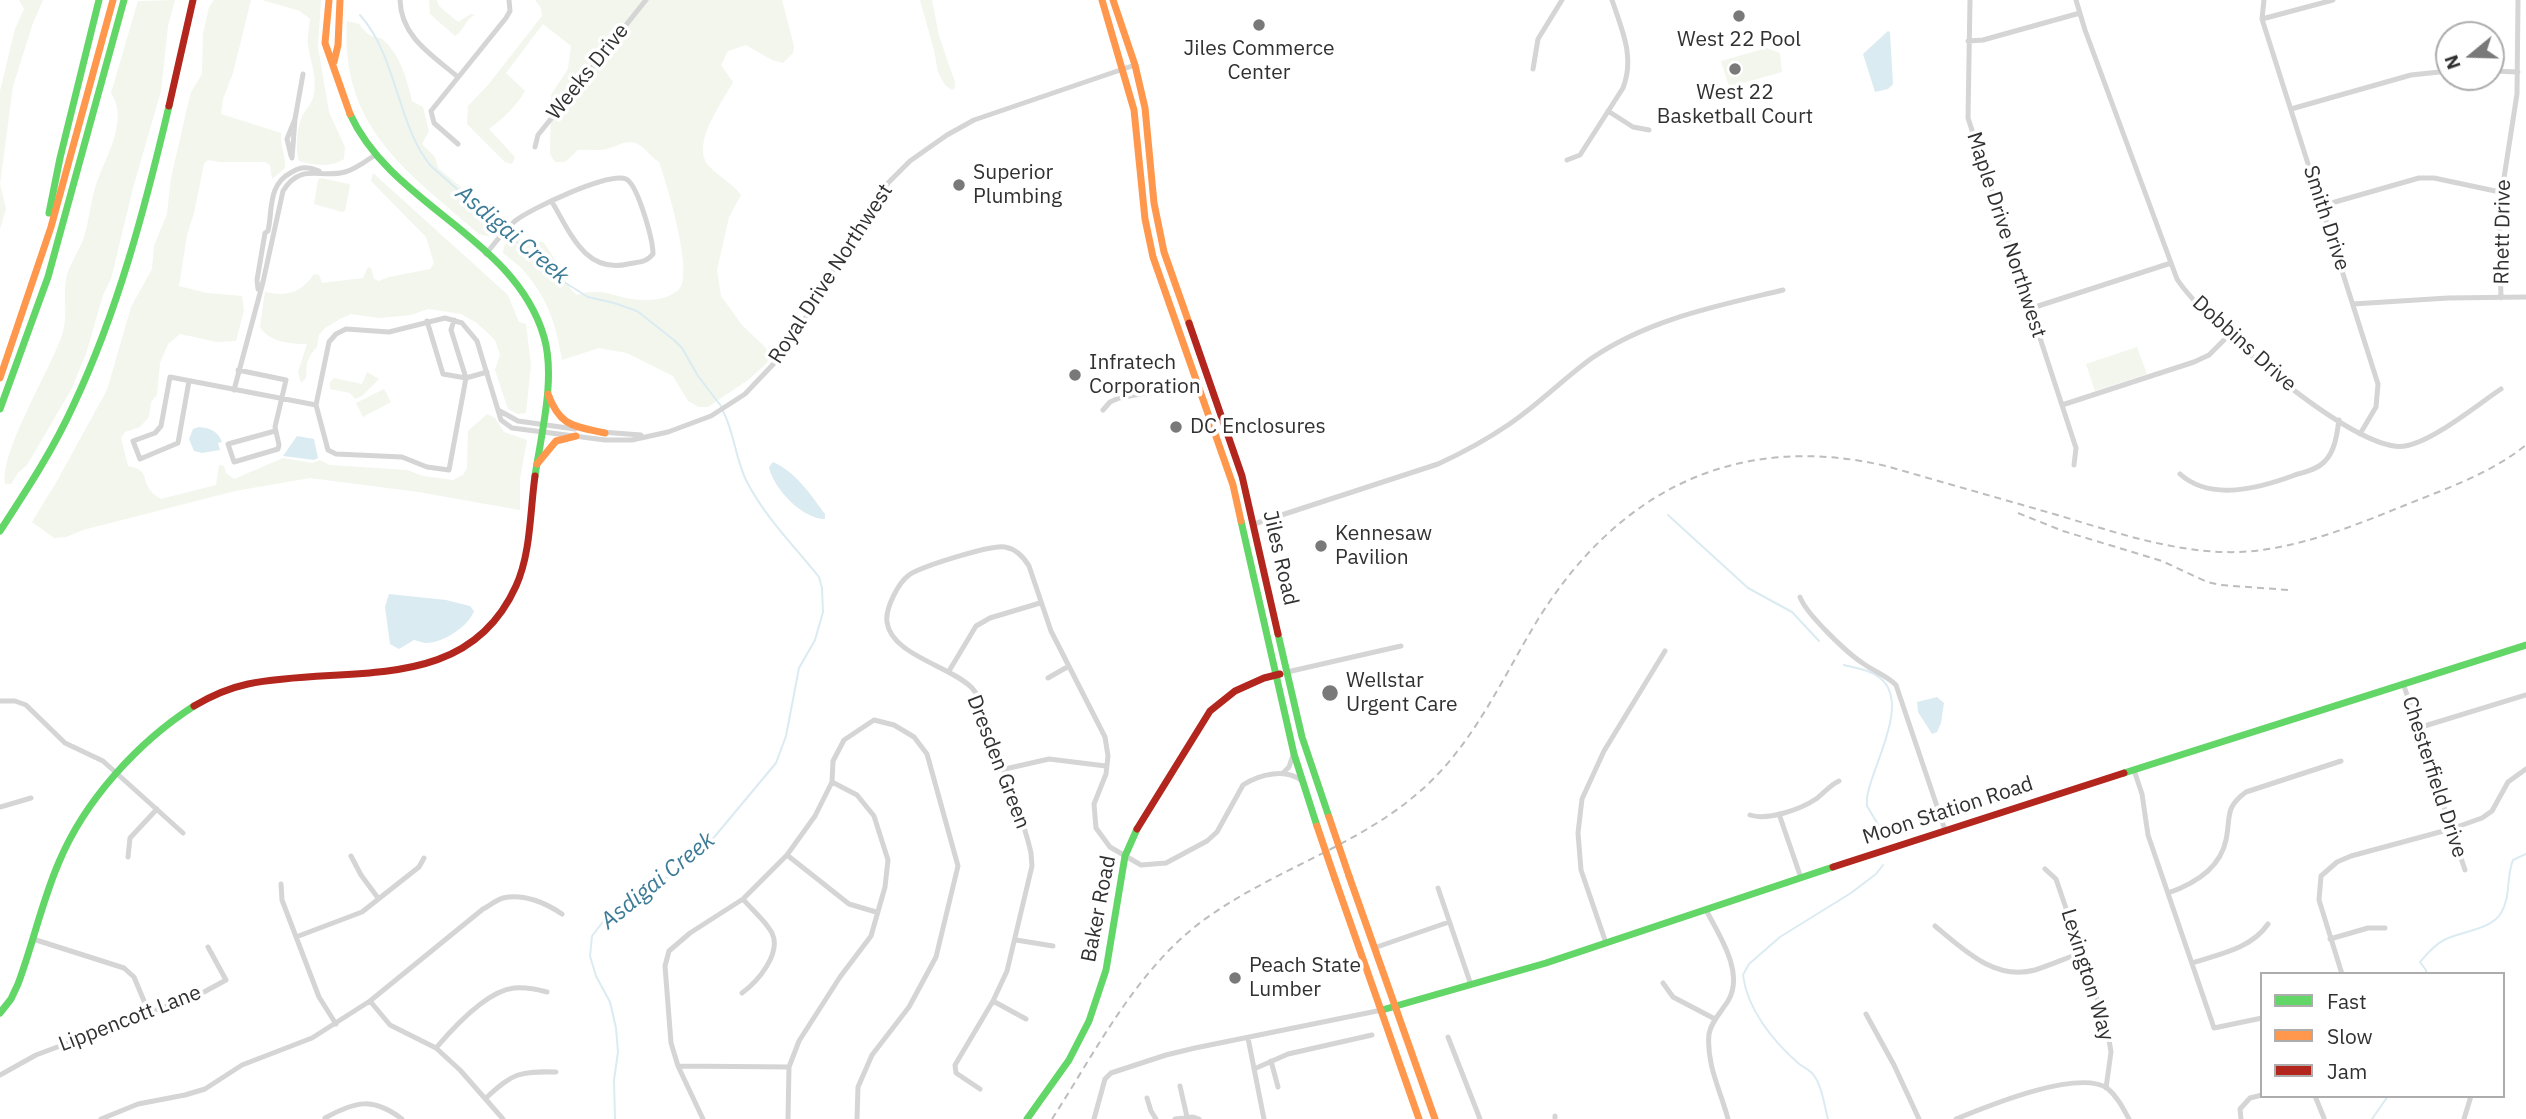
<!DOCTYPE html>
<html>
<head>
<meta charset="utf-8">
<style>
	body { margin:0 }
	#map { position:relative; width:2526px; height:1119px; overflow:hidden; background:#fff; font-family:"IBM Plex Sans",sans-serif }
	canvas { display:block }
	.legend { position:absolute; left:2260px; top:972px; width:245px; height:126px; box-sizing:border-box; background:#fff; border:2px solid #adadad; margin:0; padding:9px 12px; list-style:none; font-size:21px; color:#313131 }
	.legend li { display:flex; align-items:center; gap:14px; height:35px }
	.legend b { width:35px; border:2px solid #adadad }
	.north { position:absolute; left:2435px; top:21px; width:70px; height:70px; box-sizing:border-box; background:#fff; border:2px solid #adadad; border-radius:50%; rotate:251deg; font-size:19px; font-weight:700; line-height:28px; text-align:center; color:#313131 }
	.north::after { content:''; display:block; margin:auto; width:24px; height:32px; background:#797979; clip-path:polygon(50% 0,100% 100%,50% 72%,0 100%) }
</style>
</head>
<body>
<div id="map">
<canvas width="2526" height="1119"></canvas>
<ul class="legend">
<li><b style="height:9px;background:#63d668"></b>Fast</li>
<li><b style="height:9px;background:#ff974d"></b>Slow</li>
<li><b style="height:9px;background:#b3261e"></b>Jam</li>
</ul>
<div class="north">N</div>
</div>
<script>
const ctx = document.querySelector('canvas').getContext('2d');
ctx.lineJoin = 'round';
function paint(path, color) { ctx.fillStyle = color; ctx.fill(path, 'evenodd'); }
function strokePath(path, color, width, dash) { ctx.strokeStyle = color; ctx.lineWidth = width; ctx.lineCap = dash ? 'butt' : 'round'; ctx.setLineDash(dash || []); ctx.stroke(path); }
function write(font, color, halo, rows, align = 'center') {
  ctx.font = font + ' "IBM Plex Sans",sans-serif'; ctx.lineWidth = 7; ctx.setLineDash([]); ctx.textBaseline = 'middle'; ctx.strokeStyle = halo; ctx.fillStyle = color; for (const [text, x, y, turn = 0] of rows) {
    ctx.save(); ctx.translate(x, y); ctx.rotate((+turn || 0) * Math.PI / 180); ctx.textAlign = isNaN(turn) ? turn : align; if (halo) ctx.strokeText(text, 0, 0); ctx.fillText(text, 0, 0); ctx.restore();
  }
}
paint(new Path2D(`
	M19 0H43L33 23 13 86 0 184 6 209 0 229V91L15 29 24 9Z
	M175 0 168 26 161 91 133 188 111 279 103 295 86 354 71 390 27 465 18 473 11 484H5C0 450 52 368 63 332 68 313 63 295 66 279 69 266 78 252 83 240 89 223 90 205 95 188 104 159 130 121 111 93L138 1Z
	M214 0H251L233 73 223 99 221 114 281 133C280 146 286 156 285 168L272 179 270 165 265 162H220L208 160 204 164 194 213 187 235 179 286 207 293 242 296 244 310 236 341 217 342 180 334 168 344 160 363 157 395 151 402 149 417 140 427 125 432 121 438 128 466C151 471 140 478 151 491 153 495 157 496 161 499L216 485 219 465 224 466 226 473 234 479 283 458 313 463 320 460 330 465 407 470 423 476 453 480 463 475 467 468 468 431 487 414 495 418 504 432 527 440 520 479V510L418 492 310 478 235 491 83 530 66 537 54 538 32 522 57 481 107 390 131 307 152 269 154 246 167 214 171 178 185 117 191 92 202 74 203 34 209 7Z
	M262 0H321L318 47 329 112 345 147 344 159C330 168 314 165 299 161 295 148 297 124 304 113 308 106 312 104 314 94 317 75 311 64 308 46 307 38 309 28 310 19L300 11Z
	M429 0H437L439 6 458 22 471 14 475 15C465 19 465 30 455 36L430 14Z
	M535 0H782L794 46 793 53 783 63 772 60 746 45 728 51 721 65 733 82C722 103 690 145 709 166 719 177 732 183 741 195L729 217 717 270 721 296 742 325 766 348 769 356 767 363 748 380 708 407H699L688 401 673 376 627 353 599 348 562 360C556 324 548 299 524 271 518 264 510 259 503 253L504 246 509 239C520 238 532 241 543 242 558 259 557 277 577 295 605 286 615 299 640 300 652 301 673 298 680 288 693 271 667 184 659 162 651 157 646 149 638 144 626 138 617 147 606 149 597 151 587 149 578 150L565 162H555L550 154 551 95 568 69 571 46 543 24 506 73 525 91C518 104 502 120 489 129L515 157 512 164 505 162 467 124 468 106 488 85 542 16 541 8Z
	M920 0H932L939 36 955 82V88L952 90 945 85 938 72 934 50Z
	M347 21 359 24C366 33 370 38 381 38 401 55 406 77 412 101L423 107 429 131 422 144 435 157 438 168 473 197 480 206 500 224 501 226C496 236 489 238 479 234 407 171 340 128 347 21Z
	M1767 48 1780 53 1782 72 1729 87 1721 61Z
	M373 173 508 295 519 322 526 324 531 365 526 413 518 414 508 409 495 370 500 355 495 340 477 323 461 314 442 311 428 309 411 315 379 318 351 314 340 319 325 328 319 335 317 347 311 354 307 363 306 378 301 383 298 372 307 344C291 344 269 342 260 327L265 292C287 297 301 293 314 274L319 275 322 283 363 278 368 267 371 268 374 279 379 281 389 277 430 269 434 263 426 237 371 181Z
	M321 178 349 184 350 186 345 211 342 212 314 204 318 180Z
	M2137 347 2147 374 2095 391 2086 364Z
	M367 372 379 379 362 396 355 399 350 393 330 389V382L334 378 362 384Z
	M384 389 391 402 363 417 356 403Z`), '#f2f6ed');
paint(new Path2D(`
	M1888 31 1890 32 1893 84 1888 89 1875 92 1863 54Z
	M199 427C210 428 218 431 222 442L218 443 220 450 202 453 194 451 189 439 193 429Z
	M297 436 314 439 318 458 314 460 283 456Z
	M773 462C796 472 811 495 825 514V519C802 519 773 488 769 467Z
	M389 594 446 600 470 606 474 611C469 626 442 644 425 643 421 642 418 641 414 640L399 649 390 644 385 607Z
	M1937 697 1944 703 1941 723 1937 732 1932 734 1918 712 1917 702Z`), '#dbebf2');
strokePath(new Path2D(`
	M360 15C397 56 398 128 431 166L556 277 588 297 614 303 637 311 674 340 682 348 698 376 721 406
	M1668 515 1748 588 1792 612 1819 641
	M1844 665C1856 668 1870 670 1880 678 1912 703 1870 769 1867 798V806L1882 831
	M2426 974V970L2420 962C2427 954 2434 945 2444 940 2461 931 2491 930 2501 913 2511 897 2506 877 2513 860L2526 854
	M615 1119 614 1080 618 1052 616 1028 610 1002 596 976 590 956 592 936 605 919 649 892 706 847 776 763 786 736 799 668 815 640 823 612 822 588 819 577C795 547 765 517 747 482 735 459 735 434 723 411
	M1828 1119C1824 1105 1823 1089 1815 1077 1811 1070 1804 1068 1798 1063 1773 1041 1747 1009 1743 975L1749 964 1780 937 1851 893 1876 874 1883 865
	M2372 1119 2388 1096`), '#dbebf2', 2);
strokePath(new Path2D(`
	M400 0C401 37 432 55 458 77
	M1970 0 1968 118 2076 448 2074 465
	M2076 0 2085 30 2177 279C2203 320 2356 455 2405 446 2432 442 2477 405 2501 389
	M2264 0 2262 19 2378 384 2376 407 2360 434
	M2262 19 2333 0
	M1968 41 1983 40 2080 13
	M1533 69 1538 39 1562 0
	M2491 71 2518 72
	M2291 109 2411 75 2449 71
	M1608 111 1633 127 1649 130
	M458 144 434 123 431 111 506 18 510 11 509 0
	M535 147 538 135 646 0
	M291 156 287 139 295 119
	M292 158 295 119 303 74
	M1567 160 1580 155 1623 88C1635 57 1622 30 1612 0
	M2321 206 2419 178H2434L2500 192
	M486 254C495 243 504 230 515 221 530 209 608 172 626 179 638 185 653 240 653 254 646 263 638 262 628 264 585 274 570 232 552 202
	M258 289 257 280 265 233 268 231C273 209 267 185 292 172 301 166 309 167 319 171
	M2501 298 2499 210 2517 94 2518 0
	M2353 304 2448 298 2526 297
	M2029 309 2171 263
	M454 320 451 330 466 378 449 470 427 467 402 457 336 454 328 450 316 405 329 342 336 334 346 329 389 332 445 318 462 323 477 341 501 420 512 428 605 440H632L668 432 711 416 745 394 781 356 818 298 864 215 888 183 910 161 947 135 974 120 1135 65
	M427 321 443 374 466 378 487 372
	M238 370 286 380 275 427 279 445 278 449 234 462 228 444 275 431
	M189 381 178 443 140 459 133 441 155 433 161 426 170 377 316 405
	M234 390 263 282 283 191C301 162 320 179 345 172 356 169 366 161 375 155
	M2062 405 2194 362 2209 355 2229 335
	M498 410 518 421 575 429
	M1103 410 1110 402 1119 398 1198 383
	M602 432 641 435
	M2180 474C2211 502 2260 488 2295 475 2305 472 2318 469 2325 461 2335 451 2337 434 2339 420
	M1254 524 1438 464C1462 453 1486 440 1508 425 1538 405 1563 379 1592 358 1649 319 1717 306 1783 290
	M1800 597C1806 614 1848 654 1864 664 1875 672 1886 675 1896 685L1945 830
	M949 671 976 626 990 618 1040 603
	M1287 672 1401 646
	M1048 678 1069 666
	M2403 683 2465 870
	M0 701H15L26 705 65 743 103 761 183 833
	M2418 728 2526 695
	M1005 769 1049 759 1106 766
	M2134 770 2142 794 2148 835 2214 1028 2262 1018
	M1283 773 1289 767 1293 755
	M0 807 31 798
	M1779 814 1801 878
	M1750 815C1768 821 1801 809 1816 799 1824 793 1830 785 1839 781
	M787 855 849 904 876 912
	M351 856 361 875 378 898
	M128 857 130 838 157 809
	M2045 869 2056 879 2107 1028 2111 1052 2106 1088
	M281 884 282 900 319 997 336 1024
	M1438 888 1471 985
	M2168 893C2194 884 2220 869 2226 840 2231 817 2224 808 2246 792L2341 761
	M1706 910C1719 935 1745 973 1728 1001 1721 1012 1711 1022 1709 1034 1706 1064 1721 1092 1728 1119
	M1935 926C1964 950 1995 981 2035 970 2051 965 2066 958 2081 953
	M296 937 362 912 419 867 424 858
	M33 939 124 968 134 977 149 1013
	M2330 939 2368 928H2385
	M1016 940 1053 946
	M1606 943 1581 870 1578 833 1582 799 1604 751 1665 651
	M1374 948 1449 922
	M2192 963C2219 954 2251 949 2268 924
	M2342 974 2319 900 2321 876 2337 862 2351 856 2451 829 2482 818 2492 811 2508 782 2526 769
	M1663 983 1673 997 1715 1019
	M742 993C757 982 782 954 772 933 766 921 751 909 743 899
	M370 1001 390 1025 436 1048 460 1070 503 1119
	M993 1001 1026 1019
	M1866 1014 1894 1065 1919 1119
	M1448 1037 1480 1119
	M1248 1038 1264 1119
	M436 1048C453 1028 486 991 514 988 525 987 536 989 547 992
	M1271 1061 1278 1087
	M678 1066 789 1067
	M1254 1069 1288 1054 1372 1035
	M0 1075 36 1055 204 992 226 980 208 947
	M1180 1086 1187 1117
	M980 1089 956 1073 955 1065 993 1001 1007 971 1032 866 1031 853C1023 816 1007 782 995 747 988 729 985 702 972 688 951 666 891 655 887 622 885 609 898 583 909 575 920 567 992 544 1005 547 1016 549 1023 556 1029 566L1051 631 1105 737 1108 756 1106 774 1094 804 1096 828 1110 847 1141 865 1166 863 1207 841 1217 832 1243 785C1260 774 1286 768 1302 781
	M2315 1096 2324 1118
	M486 1098C513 1073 519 1071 556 1072
	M1147 1098 1151 1111 1156 1119
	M1555 1116V1119
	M325 1118C356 1101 373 1097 402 1119
	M101 1119 138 1104 185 1095 205 1089 242 1065 312 1038 370 1001 483 909C489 906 496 900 503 898 523 893 546 903 562 914
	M703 1119 678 1066 671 1043 665 966 669 951 690 933 743 899 787 855 815 816 832 782 833 761 844 740 874 720 894 725 914 737 927 754 958 866 936 957 909 1007 872 1055 858 1087 857 1119
	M788 1119 789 1067 799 1041 840 977 871 936 885 887 888 860 874 816 857 795 832 782
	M1094 1119 1105 1079 1111 1073 1166 1055 1195 1048 1382 1010
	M1175 1119 1193 1117 1199 1119
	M1956 1119C1988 1106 2077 1069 2107 1088 2117 1096 2123 1108 2129 1119
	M2241 1119 2240 1109 2250 1098 2262 1095
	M2464 1119 2471 1096`), '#d5d5d5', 5);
strokePath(new Path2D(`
	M350 114C392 206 515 237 544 337 556 378 541 435 535 476
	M49 213 60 158 99 0
	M0 409 48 277 124 0
	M1241 521 1294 754 1317 826
	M0 531C26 491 53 450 73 406 118 311 145 208 169 106
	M1278 634 1302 737 1329 817
	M2124 773 2526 645
	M1382 1010 1546 963 1833 867
	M0 1013 11 999 18 984C33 944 42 901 59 862 85 800 138 742 194 706
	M1027 1119 1069 1060 1089 1021 1106 970 1125 856 1137 829`), '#63d668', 7);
strokePath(new Path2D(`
	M329 0 325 43 350 114
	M1102 0 1134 110 1145 219 1153 257 1233 485 1241 521
	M1113 0 1135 65 1145 108 1154 203 1164 252 1189 323
	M334 62 338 45 340 0
	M0 378 51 227 113 0
	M548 394C560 427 574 426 605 433
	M537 464 556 441 576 436
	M1349 876 1435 1119
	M1335 879 1419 1119`), '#ff974d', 7);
strokePath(new Path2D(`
	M169 106 193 0
	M1189 323 1242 476 1278 634
	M194 706C211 696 229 688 248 684 346 664 466 697 516 586 531 553 530 511 535 476
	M1137 829 1210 711 1235 691 1264 678 1280 674
	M1833 867 2124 773`), '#b3261e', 7);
strokePath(new Path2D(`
	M2018 513 2063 531 2162 561 2207 582 2221 585 2289 590
	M1052 1119C1096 1051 1135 972 1201 922 1272 869 1362 846 1427 785 1476 739 1503 677 1537 621 1617 491 1736 431 1886 466 1942 482 1998 498 2054 514 2115 532 2176 554 2240 552 2297 549 2351 527 2403 506 2445 489 2490 474 2526 445`), '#bdbdbd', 2, [7, 5]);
strokePath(new Path2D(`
	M1329 817 1349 876
	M1317 826 1335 879`), '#ff974d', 7);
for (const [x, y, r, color] of [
	[1739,16,7,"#797979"],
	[1259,25,7,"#797979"],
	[1735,69,7,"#797979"],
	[959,185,7,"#797979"],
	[1075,375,7,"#797979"],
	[1176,427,7,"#797979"],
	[1321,546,7,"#797979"],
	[1330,693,9,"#797979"],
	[1235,978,7,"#797979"]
]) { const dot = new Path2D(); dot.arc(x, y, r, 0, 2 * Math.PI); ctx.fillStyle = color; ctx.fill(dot); strokePath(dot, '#fff', 2.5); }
write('21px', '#313131', '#fff', [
	["West 22 Pool",1739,40,"center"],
	["Jiles Commerce",1259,49,"center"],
	["Center",1259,73,"center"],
	["West 22",1735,93,"center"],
	["Basketball Court",1735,117,"center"],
	["Superior",973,173],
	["Plumbing",973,197],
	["Infratech",1089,363],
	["Corporation",1089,387],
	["DC Enclosures",1190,427],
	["Kennesaw",1335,534],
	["Pavilion",1335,558],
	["Wellstar",1346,681],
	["Urgent Care",1346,705],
	["Peach State",1249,966],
	["Lumber",1249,990]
], 'left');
write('21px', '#313131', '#fff', [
	["Weeks Drive",588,72,-51],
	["Smith Drive",2326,218,72],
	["Rhett Drive",2503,232,-89],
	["Maple Drive Northwest",2006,235,72],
	["Royal Drive Northwest",831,274,-57],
	["Dobbins Drive",2244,344,42],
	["Jiles Road",1280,558,77],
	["Dresden Green",998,762,69],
	["Chesterfield Drive",2434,777,72],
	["Moon Station Road",1948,811,-18],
	["Baker Road",1099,909,-79],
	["Lexington Way",2087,975,73],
	["Lippencott Lane",130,1019,-21]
]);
write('italic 23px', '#3c7b96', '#fff', [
	["Asdigai Creek",512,235,40],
	["Asdigai Creek",658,881,-39]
]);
</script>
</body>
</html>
